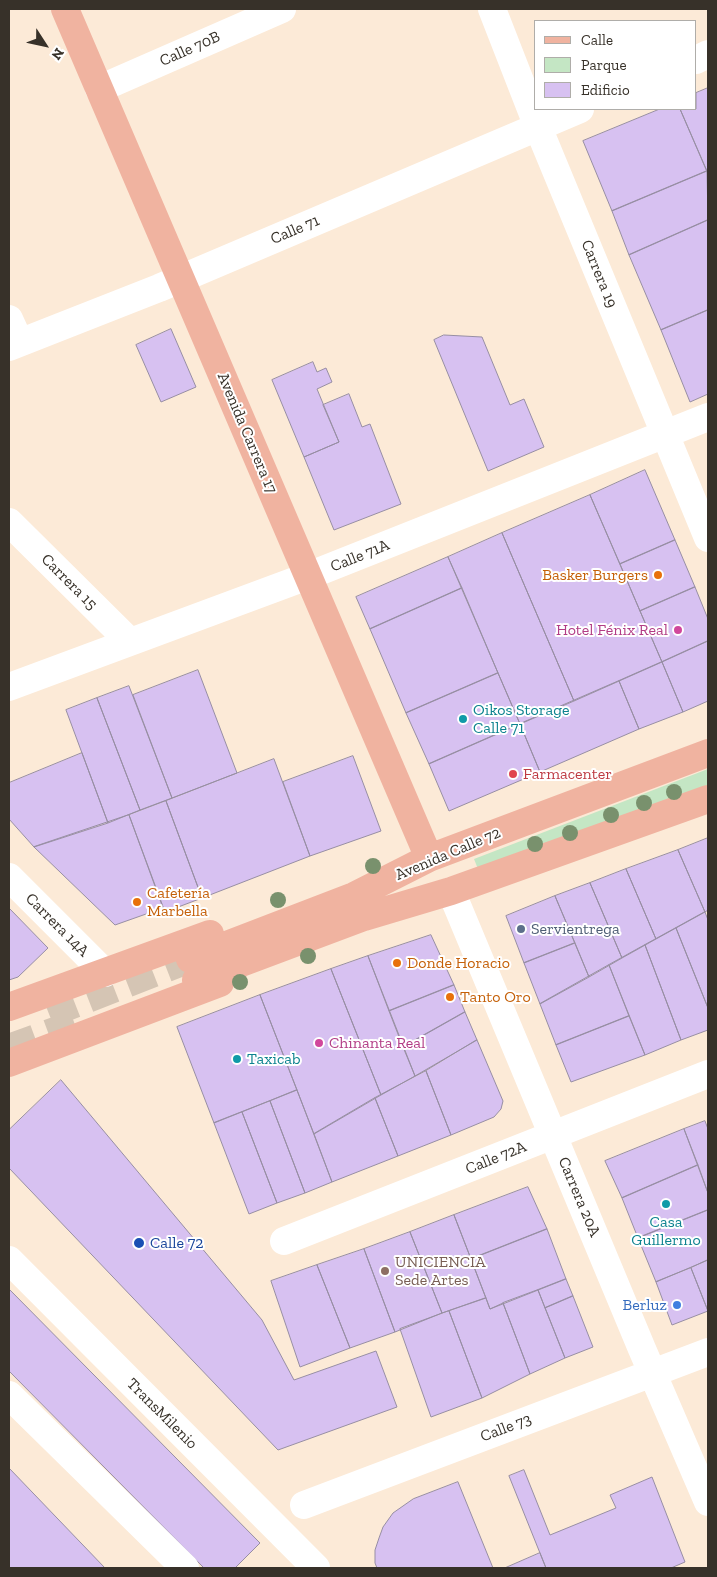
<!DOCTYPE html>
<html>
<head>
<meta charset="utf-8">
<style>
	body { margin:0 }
	#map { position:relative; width:717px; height:1577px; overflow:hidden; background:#fcead7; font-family:"Zilla Slab",serif }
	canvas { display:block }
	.frame { position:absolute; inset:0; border:10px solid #373129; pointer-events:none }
	.legend { position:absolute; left:534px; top:20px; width:162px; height:90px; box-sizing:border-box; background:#fff; border:1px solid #afada9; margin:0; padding:6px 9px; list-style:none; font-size:15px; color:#373129 }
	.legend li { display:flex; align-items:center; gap:10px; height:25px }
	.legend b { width:25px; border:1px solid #afada9 }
	.north { position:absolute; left:20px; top:20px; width:50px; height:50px; -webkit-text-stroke:4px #fff; paint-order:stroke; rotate:125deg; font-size:14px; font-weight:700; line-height:20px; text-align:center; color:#373129 }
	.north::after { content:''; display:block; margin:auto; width:18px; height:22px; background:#373129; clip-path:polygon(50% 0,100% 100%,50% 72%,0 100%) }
</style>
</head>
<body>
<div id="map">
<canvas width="717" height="1577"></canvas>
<div class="frame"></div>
<ul class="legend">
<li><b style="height:6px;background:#f0b3a0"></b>Calle</li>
<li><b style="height:14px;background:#c4e6c4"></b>Parque</li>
<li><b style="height:14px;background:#d7c1f1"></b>Edificio</li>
</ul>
<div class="north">N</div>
</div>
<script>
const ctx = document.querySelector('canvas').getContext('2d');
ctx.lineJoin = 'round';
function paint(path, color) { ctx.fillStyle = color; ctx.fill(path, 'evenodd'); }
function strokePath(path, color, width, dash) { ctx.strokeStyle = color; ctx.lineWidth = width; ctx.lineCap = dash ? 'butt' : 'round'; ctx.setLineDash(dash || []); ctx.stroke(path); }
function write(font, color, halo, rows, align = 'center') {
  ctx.font = font + ' "Zilla Slab",serif'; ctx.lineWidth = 4; ctx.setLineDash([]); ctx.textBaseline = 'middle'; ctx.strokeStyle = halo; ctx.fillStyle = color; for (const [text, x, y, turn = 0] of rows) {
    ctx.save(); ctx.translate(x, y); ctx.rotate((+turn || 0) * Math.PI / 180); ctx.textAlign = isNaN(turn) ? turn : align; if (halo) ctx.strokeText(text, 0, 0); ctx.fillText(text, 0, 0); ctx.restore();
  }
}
paint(new Path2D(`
	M708 769V787L480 874 474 859Z`), '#c4e6c4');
const building = new Path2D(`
	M708 88V174L680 109H696V93Z
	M660 109H680L707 171 612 211 583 141Z
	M707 171 708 220 629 255 612 211Z
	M708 220V310L661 330 629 255Z
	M708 310V394L690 402 661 330Z
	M171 329 196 387 161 402 136 345Z
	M444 335 482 337 510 405 524 399 544 447 488 471 434 340Z
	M313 362 317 372 326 368 332 382 317 389 339 442 304 457 272 380Z
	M349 394 362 427 370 424 401 504 334 530 304 457 339 442 323 405Z
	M645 470 675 540 620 564 590 495Z
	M590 495 662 662 574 701 502 533Z
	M502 533 574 701 520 724 448 557Z
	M675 540 695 587 640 611 620 564Z
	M448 557 462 588 370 629 356 597Z
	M695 587 708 619V641L662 662 640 611Z
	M462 588 498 673 406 713 370 629Z
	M708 641V701L683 712 662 662Z
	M662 662 683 712 639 729 619 681Z
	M198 670 237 773 172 798 133 695Z
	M498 673 520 724 429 764 406 713Z
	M619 681 639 729 540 772 520 724Z
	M129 686 172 798 140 810 97 698Z
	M97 698 140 810 108 823 66 710Z
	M520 724 540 772 449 811 429 764Z
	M82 753 108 823 34 847 9 819V783Z
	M353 756 381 831 310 856 283 782Z
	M274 759 310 856 202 898 166 801Z
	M166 801 202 898 165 912 129 815Z
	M129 815 163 908 115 925 34 847Z
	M708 838V910L705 912 678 850Z
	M678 850 705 912 656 939 626 869Z
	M626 869 656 939 622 958 590 883Z
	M590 883 622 958 589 977 555 896Z
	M555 896 575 943 524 963 506 916Z
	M9 908 48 948 18 977 9 980Z
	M705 912 708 920V1008L676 928Z
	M676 928 708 1008V1030L681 1040 645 945Z
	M431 935 454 985 389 1011 368 956Z
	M575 943 589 977 540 1004 524 963Z
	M645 945 681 1040 645 1055 609 965Z
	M368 956 415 1076 381 1095 331 969Z
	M609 965 629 1016 556 1045 540 1004Z
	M331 969 381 1095 314 1134 260 995Z
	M454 985 465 1012 403 1047 389 1011Z
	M260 995 297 1090 214 1123 177 1027Z
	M465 1012 477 1040 415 1076 403 1047Z
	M629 1016 645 1055 571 1082 556 1045Z
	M477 1040 503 1101 501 1109 494 1117 451 1135 426 1071Z
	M426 1071 451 1135 398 1156 375 1098Z
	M61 1080 262 1320 294 1380 376 1351 397 1407 278 1450 9 1168V1130Z
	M297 1090 332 1182 305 1193 270 1101Z
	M375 1098 398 1156 332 1182 314 1134Z
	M270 1101 305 1193 277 1203 242 1112Z
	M242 1112 277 1203 249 1214 214 1123Z
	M705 1121 708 1129V1193L684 1129Z
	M684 1129 698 1165 622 1198 605 1161Z
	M698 1165 708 1193V1210L638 1238 622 1198Z
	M528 1187 547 1229 471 1259 454 1215Z
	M708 1210V1260L656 1282 638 1238Z
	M454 1215 486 1298 442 1313 410 1232Z
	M547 1229 566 1279 490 1309 471 1259Z
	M410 1232 442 1313 395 1332 364 1249Z
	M364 1249 395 1332 350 1348 317 1265Z
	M708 1260V1311L691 1268Z
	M317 1265 350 1348 300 1367 271 1281Z
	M691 1268 708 1311 672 1325 656 1282Z
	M566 1279 573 1296 545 1308 538 1290Z
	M9 1289 260 1543 235 1568H204L9 1371Z
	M538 1290 565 1358 530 1374 503 1303Z
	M573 1296 593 1347 565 1358 545 1308Z
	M486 1298 490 1309 503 1303 530 1374 482 1398 449 1311Z
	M449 1311 482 1398 431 1417 400 1329Z
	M9 1468 105 1568H9Z
	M524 1470 550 1535 616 1508 610 1495 652 1477 685 1562 671 1568H546L509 1476Z
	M458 1482 493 1568H377L375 1563V1550L379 1538 383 1527 393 1513 413 1499Z
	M540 1553 546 1568H505Z`);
paint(building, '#d7c1f1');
strokePath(building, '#978ea3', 1);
strokePath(new Path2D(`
	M49 1014 190 959
	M9 1048 85 1020`), '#d5c5b4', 28, [28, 14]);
strokePath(new Path2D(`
	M492 9 538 127 708 538
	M696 60 708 54
	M99 89 282 9
	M9 319 19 341
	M9 347 159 288 580 109
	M9 522 130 642
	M9 687 308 576 708 417
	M9 877 105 973
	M451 891 642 1349 708 1502
	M284 1241 708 1074
	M9 1260 316 1568
	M9 1395 185 1568
	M304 1505 708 1352`), '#fff', 28);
strokePath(new Path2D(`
	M65 9 429 858
	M190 959 354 896 429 858 708 753
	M196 980 364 917 451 891 708 799
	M9 1007 210 934
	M9 1063 220 983`), '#f0b3a0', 28);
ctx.fillStyle = '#79916d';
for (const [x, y] of [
	[674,792],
	[644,803],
	[611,815],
	[570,833],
	[535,844],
	[373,866],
	[278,900],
	[308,956],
	[240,982]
]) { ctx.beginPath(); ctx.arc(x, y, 8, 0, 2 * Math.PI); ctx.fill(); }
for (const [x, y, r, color] of [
	[658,575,5,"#e8710a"],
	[678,630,5,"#d1479c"],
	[463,719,5,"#0f9aa8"],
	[513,774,5,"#e0444e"],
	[137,902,5,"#e8710a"],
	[521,929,5,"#5c6f8a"],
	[397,963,5,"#e8710a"],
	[450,997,5,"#e8710a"],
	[319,1043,5,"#d1479c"],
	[237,1059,5,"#0f9aa8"],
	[666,1204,5,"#0f9aa8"],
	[139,1243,6,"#1a4fb4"],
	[385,1271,5,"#8d6e63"],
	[677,1305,5,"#3f7fe0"]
]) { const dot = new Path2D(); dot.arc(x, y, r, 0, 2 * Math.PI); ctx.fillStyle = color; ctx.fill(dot); strokePath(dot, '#fff', 2); }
write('16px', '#373129', '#fff', [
	["Calle 70B",190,49,-24],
	["Calle 71",295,230,-23],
	["Carrera 19",599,274,68],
	["Avenida Carrera 17",247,433,67],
	["Calle 71A",360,556,-22],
	["Carrera 15",69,582,45],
	["Avenida Calle 72",448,854,-23],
	["Carrera 14A",57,925,45],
	["Calle 72A",496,1158,-22],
	["Carrera 20A",579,1197,67],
	["TransMilenio",162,1414,45],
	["Calle 73",506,1428,-21]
]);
write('16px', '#c56008', '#fff', [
	["Basker Burgers",648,575,"right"],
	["Cafetería",147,893],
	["Marbella",147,911],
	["Donde Horacio",407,963],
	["Tanto Oro",460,997]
], 'left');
write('16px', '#b23c85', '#fff', [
	["Hotel Fénix Real",668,630],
	["Chinanta Real",329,1043,"left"]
], 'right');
write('16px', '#0d838f', '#fff', [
	["Oikos Storage",473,710],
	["Calle 71",473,728],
	["Taxicab",247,1059],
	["Casa",666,1222,"center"],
	["Guillermo",666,1240,"center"]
], 'left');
write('16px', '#be3a42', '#fff', [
	["Farmacenter",523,774]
], 'left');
write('16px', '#4e5e75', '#fff', [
	["Servientrega",531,929]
], 'left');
write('16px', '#164399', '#fff', [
	["Calle 72",150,1243]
], 'left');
write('16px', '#785e54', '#fff', [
	["UNICIENCIA",395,1262],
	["Sede Artes",395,1280]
], 'left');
write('16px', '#366cbe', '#fff', [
	["Berluz",667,1305]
], 'right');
</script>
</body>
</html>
